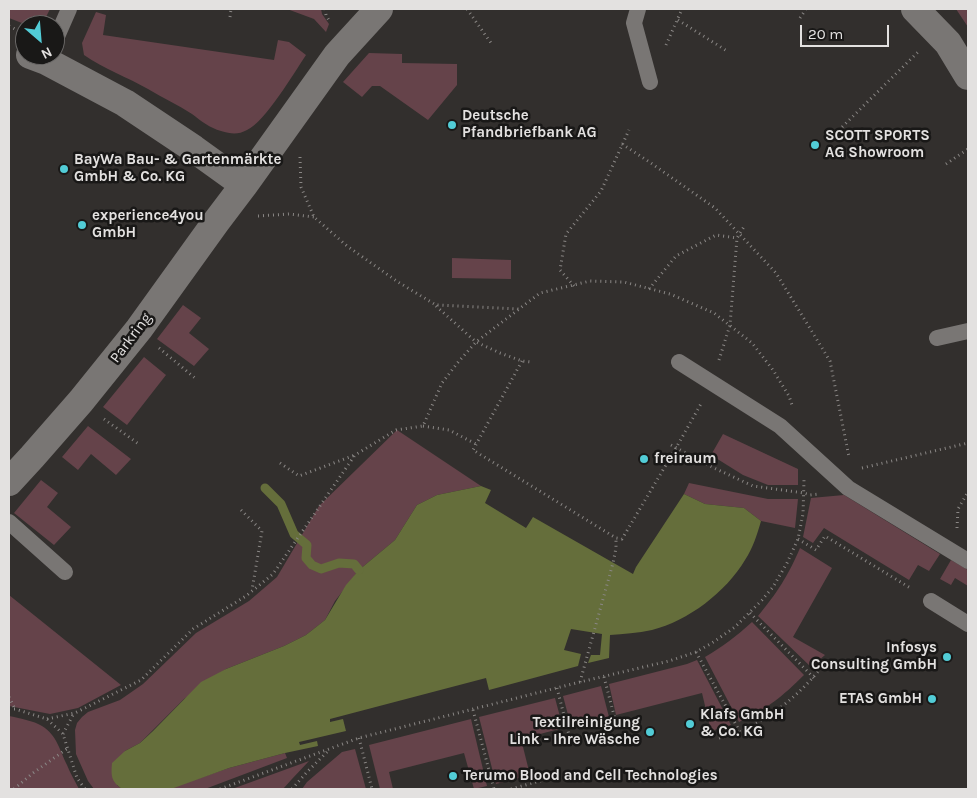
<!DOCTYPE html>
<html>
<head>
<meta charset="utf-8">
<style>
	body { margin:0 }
	#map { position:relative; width:977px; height:798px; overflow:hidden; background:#322f2d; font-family:Karla,sans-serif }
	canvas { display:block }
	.frame { position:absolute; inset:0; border:10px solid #e3e1e0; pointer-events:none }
	.north { position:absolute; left:15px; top:15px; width:50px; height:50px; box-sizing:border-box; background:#191817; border:1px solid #6a6867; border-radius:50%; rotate:153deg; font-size:14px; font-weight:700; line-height:20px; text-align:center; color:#e3e1e0 }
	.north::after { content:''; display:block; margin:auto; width:18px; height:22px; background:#52ccd6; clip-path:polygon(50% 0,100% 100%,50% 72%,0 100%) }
	.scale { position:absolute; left:800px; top:25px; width:89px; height:22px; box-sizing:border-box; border:2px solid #e3e1e0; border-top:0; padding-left:6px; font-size:15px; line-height:18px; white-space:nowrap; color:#e3e1e0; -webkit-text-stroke:4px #191817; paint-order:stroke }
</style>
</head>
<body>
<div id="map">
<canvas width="977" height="798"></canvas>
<div class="frame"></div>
<div class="north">N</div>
<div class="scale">20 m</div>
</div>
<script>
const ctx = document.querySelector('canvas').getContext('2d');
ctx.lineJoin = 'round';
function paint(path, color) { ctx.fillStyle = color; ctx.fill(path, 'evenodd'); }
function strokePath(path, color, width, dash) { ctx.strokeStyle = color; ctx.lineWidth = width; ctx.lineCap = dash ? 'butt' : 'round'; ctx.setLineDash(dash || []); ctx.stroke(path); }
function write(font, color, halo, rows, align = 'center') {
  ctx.font = font + ' Karla,sans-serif'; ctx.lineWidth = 5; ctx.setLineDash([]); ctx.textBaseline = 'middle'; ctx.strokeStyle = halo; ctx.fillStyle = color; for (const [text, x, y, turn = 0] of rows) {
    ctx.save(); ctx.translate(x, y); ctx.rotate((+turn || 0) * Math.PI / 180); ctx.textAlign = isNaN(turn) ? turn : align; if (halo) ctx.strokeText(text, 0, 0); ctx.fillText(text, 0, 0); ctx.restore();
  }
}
paint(new Path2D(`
	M9 9H50L42 25H27L9 18Z
	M287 9H321L322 14 329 24 326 32 314 19Z
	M956 9H968V27Z
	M96 12 106 15 103 35 274 60 278 40 289 42 306 55C294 73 265 122 247 130 238 135 231 134 221 131 210 128 201 121 192 114 178 105 163 98 148 89 127 77 104 69 84 55L82 43Z
	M369 53 402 54V63L457 64V85L428 120 380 86H372L362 97 343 82Z
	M452 258 511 260V279L452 278Z
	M183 305 201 318 189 333 209 349 194 366 157 339Z
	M144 357 166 375 127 425 103 407Z
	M88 426 131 459 116 475 91 454 78 470 62 457Z
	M397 430 481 486 437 495 417 505 395 540 359 570 335 601 325 620 306 635 284 646 226 669 184 699 140 743 125 751 117 785 122 789H94L88 781 76 754 75 730 77 723 82 717 88 712 120 700 143 684 196 633 249 601 277 577 319 506Z
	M723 434 798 469V485H768L743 475 711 455Z
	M41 480 58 493 47 507 71 527 54 545 14 513Z
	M689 483 768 499H798L795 528 761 521 744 508 705 504 684 494Z
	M844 495 940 554 929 571 918 565 909 580 824 528 813 543 803 537 811 498Z
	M800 548 832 568 793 637 825 655 811 667 758 616C777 593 788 576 800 548Z
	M951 560 968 570V586L955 578 951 585 940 579Z
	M9 595 121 685 78 708 50 714 9 706Z
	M752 622 804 675C783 696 767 709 739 722L705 657C722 647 737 636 752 622Z
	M697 660 731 725 711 731 702 693 616 715 609 684 687 664Z
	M601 686 609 717 571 726 563 696Z
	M555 698 563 728 521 739 530 775 496 784 479 717Z
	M9 716C19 718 34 721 42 726 57 735 60 751 67 765 70 773 75 781 79 789H9Z
	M471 719 487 786 474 789 464 753 389 772 393 789H380L369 745Z
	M355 749 366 789H302L307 782 342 752Z
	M285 753 287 758 205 789H167L229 768Z
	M309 761 292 779 283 789H232Z`), '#65434a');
paint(new Path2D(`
	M481 486 491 490 485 503 526 528 533 517 633 574 636 567 684 494 705 504 744 508 761 521C757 535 753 548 745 560 726 592 688 621 652 630 638 633 623 634 610 635L609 658 588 663 591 655H600L602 634 571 629 564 650 581 654 578 666 489 690 486 678 330 719V722L343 719 346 731 299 742 300 745 317 741 318 746 285 753 229 768 171 789H122C111 781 111 776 112 763L125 751 140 743 153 731 201 682 226 669 284 646 306 635 325 620 346 585 359 570 395 540 417 505 437 495Z`), '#656e3b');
strokePath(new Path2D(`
	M265 488 281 504 294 534 307 545 306 558 312 565 321 569 339 563 354 564 359 570`), '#656e3b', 9);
strokePath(new Path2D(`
	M325 9 326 15 330 22
	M467 9 491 43
	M230 17 231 9
	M800 18 806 9
	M678 20 727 51
	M9 26 17 30
	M666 45 682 9
	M835 134 918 52
	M622 144 648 161 715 208 776 273 830 361 849 457
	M300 157 301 187 314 217 347 246 398 282 436 305 519 309
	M946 164 968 149
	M258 216 289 214 314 217
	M574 286 560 270 566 234 601 191 629 130
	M649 289 676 256 716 235 737 238
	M436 306 476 342 500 353 522 361 531 362
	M159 348 195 378
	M719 360 730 325 737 238 745 225
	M522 361 473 450 616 538 622 539 676 448 702 402
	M104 419 140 445
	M423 426 449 430 476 444
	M671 445 714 468 753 486 804 493 810 495 820 494
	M280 463 299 476 355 455
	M862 468 968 443
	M241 510 262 531 252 590
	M957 528 958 509 968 492
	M798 539 816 550 825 536 912 589
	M750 613 814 678
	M696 652 740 732
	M604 677 616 723
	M580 682 613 563 616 548V538
	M557 688 569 735
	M9 697 15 709
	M9 709H15L47 719 63 734 77 778 85 789
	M473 710 494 789
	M47 719 75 713 141 680 193 629 246 596 273 574 355 455 396 430 423 426 442 383 459 361 476 342 540 293 590 281 624 282 670 294 714 313 752 343 773 370 789 396 792 405
	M63 734 74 713
	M359 738 372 789
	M719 738C727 736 735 734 741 731 776 715 804 691 827 660
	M14 789 33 773 68 748
	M220 789 359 738 580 682 669 661 696 652 712 643 735 627 762 600 773 587 787 563 798 539 803 514 804 480
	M292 789 307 772 329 750
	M511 789 547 779`), '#8a8785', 3, [1, 4]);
strokePath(new Path2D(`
	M638 9 634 23 650 82
	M55 41 69 9
	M937 338 968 331
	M679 362 780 426 848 488 968 561
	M9 522 65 572
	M931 601 968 624`), '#797674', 16);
strokePath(new Path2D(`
	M915 9 948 43 968 76
	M30 55 46 61 125 103 194 149 244 185
	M9 482 32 457 81 401 139 329 216 222 244 185 337 55 379 9`), '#797674', 28);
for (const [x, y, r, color] of [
	[452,125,5,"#52ccd6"],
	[815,145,5,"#52ccd6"],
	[64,169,5,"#52ccd6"],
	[82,225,5,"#52ccd6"],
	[644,459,5,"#52ccd6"],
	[947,657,5,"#52ccd6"],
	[932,699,5,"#52ccd6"],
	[690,724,5,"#52ccd6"],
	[650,732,5,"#52ccd6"],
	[453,776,5,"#52ccd6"]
]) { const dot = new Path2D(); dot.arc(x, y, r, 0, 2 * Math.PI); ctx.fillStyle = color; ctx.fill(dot); strokePath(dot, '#191817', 2); }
write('bold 15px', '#e3e1e0', '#191817', [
	["Deutsche",462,116],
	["Pfandbriefbank AG",462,133],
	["SCOTT SPORTS",825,136],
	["AG Showroom",825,153],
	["BayWa Bau- & Gartenmärkte",74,160],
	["GmbH & Co. KG",74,177],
	["experience4you",92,216],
	["GmbH",92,233],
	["freiraum",654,459],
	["Infosys",937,648,"right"],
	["Consulting GmbH",937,665,"right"],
	["ETAS GmbH",922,699,"right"],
	["Klafs GmbH",700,715],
	["& Co. KG",700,732],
	["Textilreinigung",640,723,"right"],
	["Link - Ihre Wäsche",640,740,"right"],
	["Terumo Blood and Cell Technologies",463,776]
], 'left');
write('15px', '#e3e1e0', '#191817', [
	["Parkring",131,338,-53]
]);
</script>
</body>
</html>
